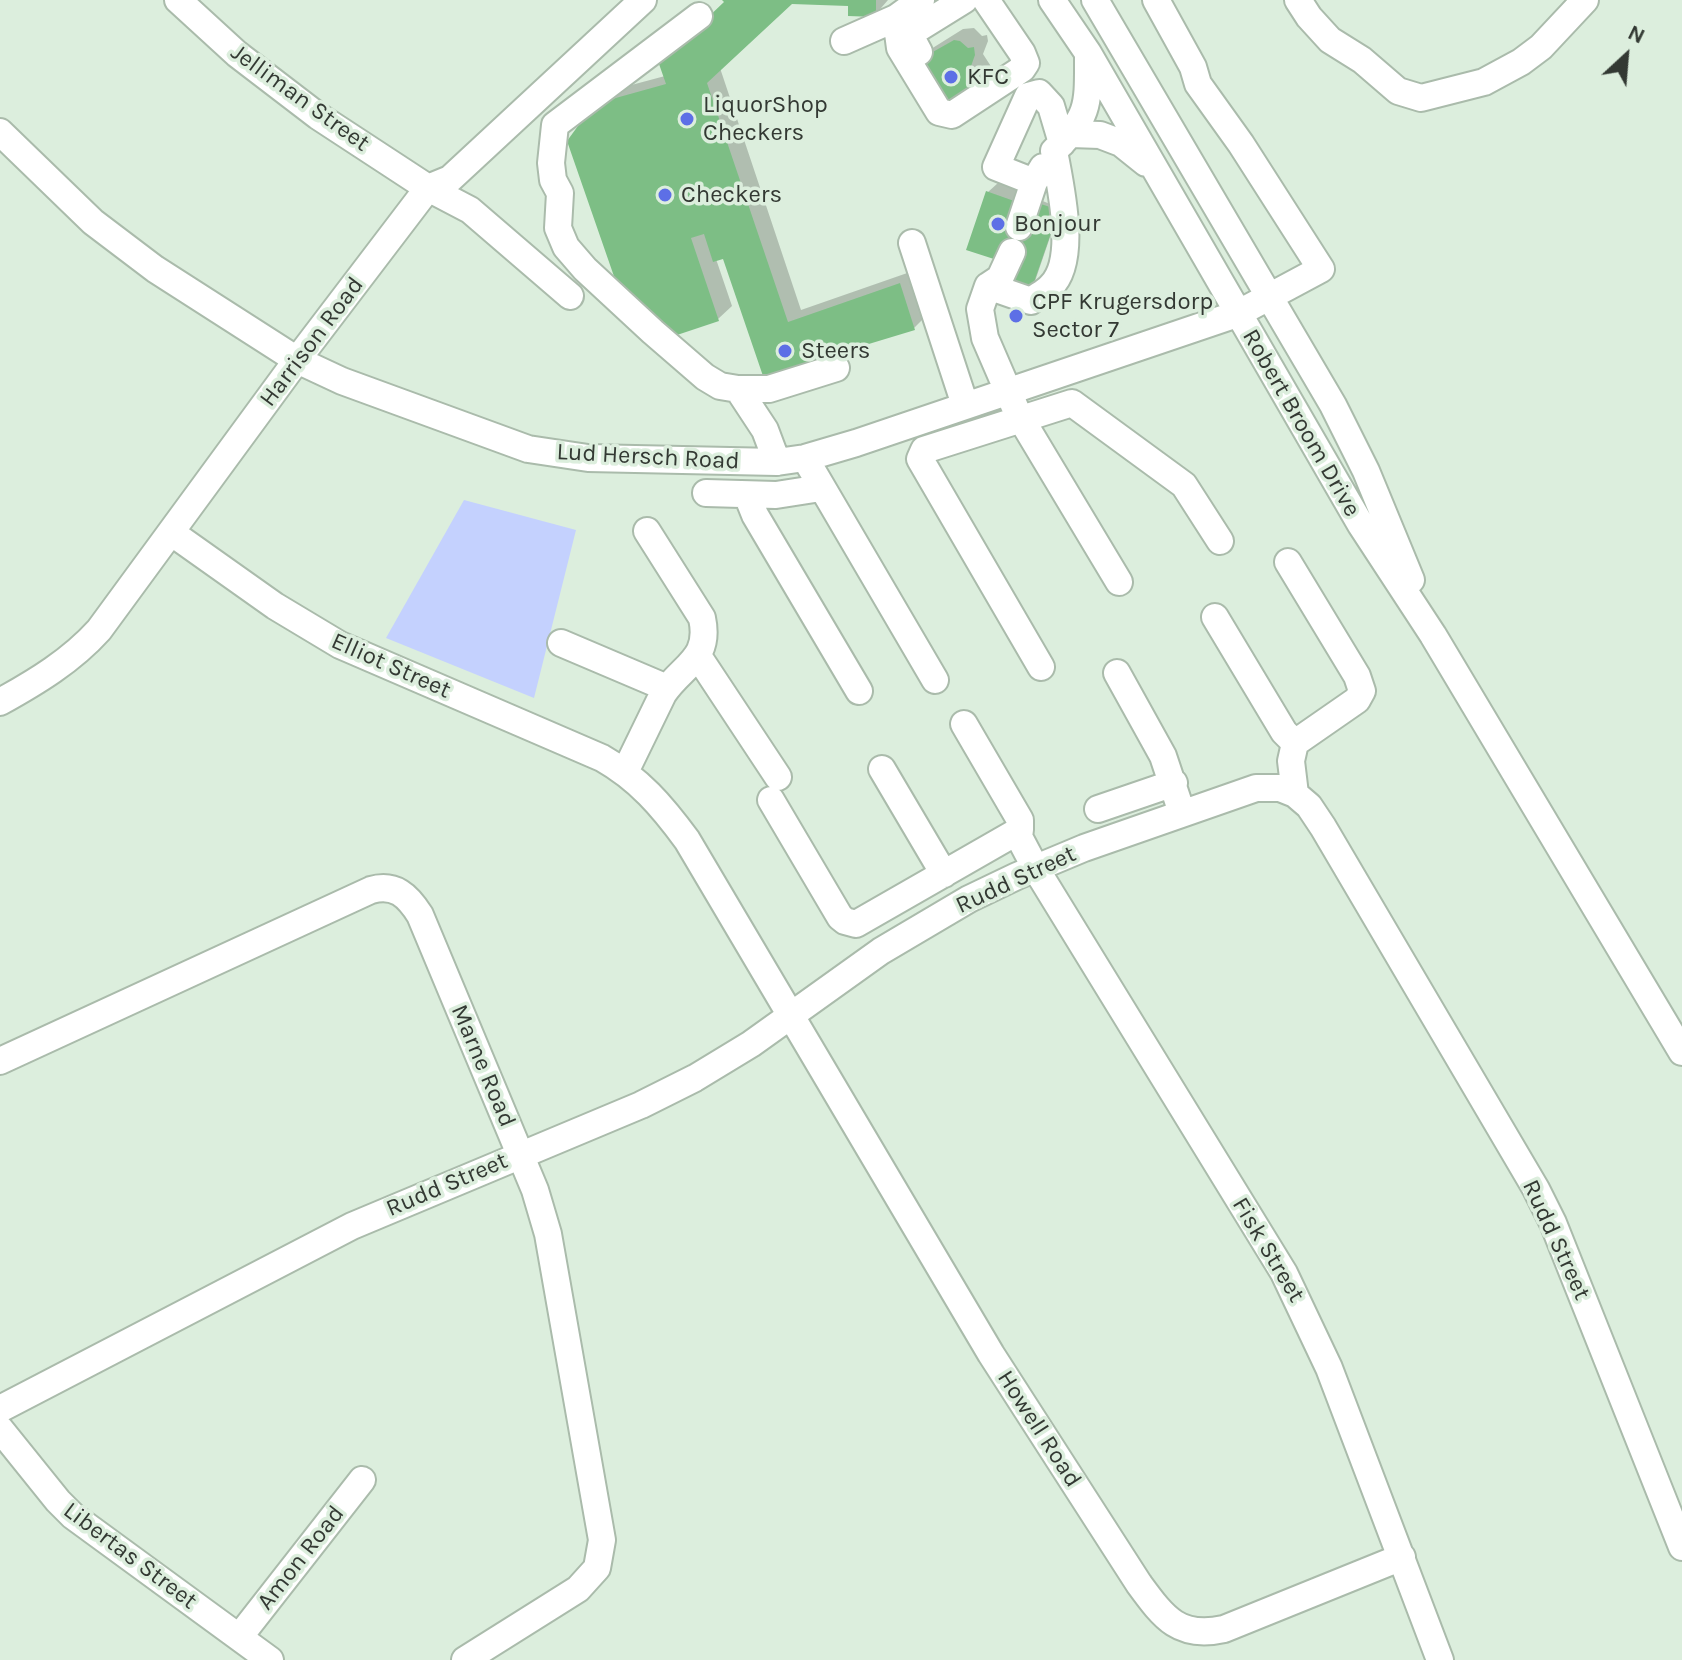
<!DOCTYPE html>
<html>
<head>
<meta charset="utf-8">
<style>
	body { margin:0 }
	#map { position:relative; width:1682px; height:1660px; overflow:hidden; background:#dceedd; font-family:Karla,sans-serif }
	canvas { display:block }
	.north { position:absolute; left:1586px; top:16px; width:80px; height:80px; -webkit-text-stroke:6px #dceedd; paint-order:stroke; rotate:26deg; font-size:22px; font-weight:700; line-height:32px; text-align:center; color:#333933 }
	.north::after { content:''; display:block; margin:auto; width:28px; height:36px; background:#333933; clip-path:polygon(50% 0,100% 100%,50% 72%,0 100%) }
</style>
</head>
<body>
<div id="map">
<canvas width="1682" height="1660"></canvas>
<div class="north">N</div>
</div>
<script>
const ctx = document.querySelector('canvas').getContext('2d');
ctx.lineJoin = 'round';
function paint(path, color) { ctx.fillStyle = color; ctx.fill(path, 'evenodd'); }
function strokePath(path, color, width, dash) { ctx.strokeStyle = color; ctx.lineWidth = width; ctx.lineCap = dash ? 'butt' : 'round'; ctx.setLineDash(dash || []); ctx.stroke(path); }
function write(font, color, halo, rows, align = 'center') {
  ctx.font = font + ' Karla,sans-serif'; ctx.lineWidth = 7; ctx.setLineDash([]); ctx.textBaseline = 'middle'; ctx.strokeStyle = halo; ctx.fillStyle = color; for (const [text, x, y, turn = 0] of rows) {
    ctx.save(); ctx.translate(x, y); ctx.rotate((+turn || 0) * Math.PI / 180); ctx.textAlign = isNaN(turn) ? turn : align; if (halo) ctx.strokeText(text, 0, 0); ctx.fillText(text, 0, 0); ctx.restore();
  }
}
paint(new Path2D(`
	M464 500 576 530 534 698 386 638Z`), '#c4d1fe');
paint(new Path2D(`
	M725 0H888L875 15 850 4 791 2 720 68 801 310 913 271 927 315 914 328 764 374 724 257 716 259 732 306 718 319 619 284 609 91 665 76 726 2Z
	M974 28 982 36 987 35 988 41 983 54 994 71 981 85 918 63 931 49 963 29Z
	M998 183 1060 208 1034 284 988 192Z`), '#0003');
paint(new Path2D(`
	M722 0H876V17L848 16V6L792 4 707 83 788 322 900 283 915 330 763 376 723 259 713 262 704 234 691 238 719 321 674 336 617 285 567 141 594 104 666 84 659 64 724 2Z
	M954 40 960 41 968 48 974 47 975 55 970 69 982 86 948 106 915 62Z
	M986 191 1017 202H1035L1059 210 1032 288 1008 280 997 260 966 250Z`), '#7dbe85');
const minor = new Path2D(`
	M178 0 237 54 318 116 428 188 470 210 570 296
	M1052 0 1088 53 1361 525 1433 635 1682 1052
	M1095 0 1333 405 1366 471 1411 580
	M1298 0 1309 17 1330 40 1362 60 1398 91 1421 98 1484 82 1521 62 1541 47 1585 0
	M699 16 555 125 551 163 553 180 560 193 558 228 566 247 585 269 653 332 705 377 720 386 738 389 765 430 777 462
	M896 18 900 48 939 112 952 115 1022 69 1026 63 1022 53 986 0
	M844 41 896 18 921 0
	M919 52 911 37 914 31 964 0
	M0 132 93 222 155 269 297 360 342 381 528 449 588 458 777 462 805 458 856 443 1237 314 1321 269 1241 144 1198 84 1193 67 1156 0
	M1071 134 1100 135 1121 143 1146 163
	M1034 182 996 167 1028 96 1039 93 1051 106 1062 143
	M1019 227 1034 182 1043 167
	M912 243 965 405
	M1012 252 1000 278 988 286 980 309 985 338 1017 412 1119 582
	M988 286 1031 301C1037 296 1046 292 1051 286 1078 260 1060 184 1054 151 1090 116 1088 104 1088 56
	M738 389H769L836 368
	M805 458 935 680
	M706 493 776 495 821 488
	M747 495 755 515 859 691
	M172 533 275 606 340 645 602 758C639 779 662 806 687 840L991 1354 1139 1584C1164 1618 1179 1639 1224 1629L1402 1557
	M1288 562 1357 676 1362 691 1357 700 1295 743 1291 761 1295 794
	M1215 617 1284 732 1295 743
	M561 643 667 688
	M698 656 778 777
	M1041 667 920 459 924 450 1072 403 1184 485 1220 541
	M1117 673 1163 756 1182 813
	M0 702C36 682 71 661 99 630L297 360 428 188 450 179 643 0
	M882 769 944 874
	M625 772 663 694C682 665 711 660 702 618L647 531
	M771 800 840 917 845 921 856 924 1020 830V820L964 724
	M1098 809 1174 783
	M1017 833 1036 869 1284 1273 1329 1368 1440 1660
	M0 1061 371 890C395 883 408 896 420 915L535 1190 548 1234 602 1540 597 1568 578 1589 465 1660
	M0 1409 352 1226 641 1105 695 1078 751 1044 881 951 969 899 1017 876 1084 848 1256 788H1280L1295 794 1309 806 1323 827 1536 1189 1553 1223 1682 1547
	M0 1429 58 1501 73 1516 270 1660
	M240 1636 362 1480`);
strokePath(minor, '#aabbab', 30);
strokePath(minor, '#fff', 26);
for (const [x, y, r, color] of [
	[951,77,8,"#5d6fe6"],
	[687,119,8,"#5d6fe6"],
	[665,195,8,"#5d6fe6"],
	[998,224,8,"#5d6fe6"],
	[1016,316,8,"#5d6fe6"],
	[785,351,8,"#5d6fe6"]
]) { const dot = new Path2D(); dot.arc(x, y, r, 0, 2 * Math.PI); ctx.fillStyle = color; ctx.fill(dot); strokePath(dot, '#dceedd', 3); }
write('24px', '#333933', '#dceedd', [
	["KFC",967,77],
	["LiquorShop",703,105],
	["Checkers",703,133],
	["Checkers",681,195],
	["Bonjour",1014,224],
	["CPF Krugersdorp",1032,302],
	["Sector 7",1032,330],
	["Steers",801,351]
], 'left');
write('24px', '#333933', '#dceedd', [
	["Jelliman Street",300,98,36],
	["Harrison Road",312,342,-53],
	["Robert Broom Drive",1301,423,60],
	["Lud Hersch Road",648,457,3],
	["Elliot Street",391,666,24],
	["Rudd Street",1016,880,-25],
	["Marne Road",483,1066,67],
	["Rudd Street",447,1185,-23],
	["Rudd Street",1556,1240,65],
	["Fisk Street",1268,1250,59],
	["Howell Road",1039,1429,57],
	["Libertas Street",130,1556,37],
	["Amon Road",301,1558,-52]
]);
</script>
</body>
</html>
